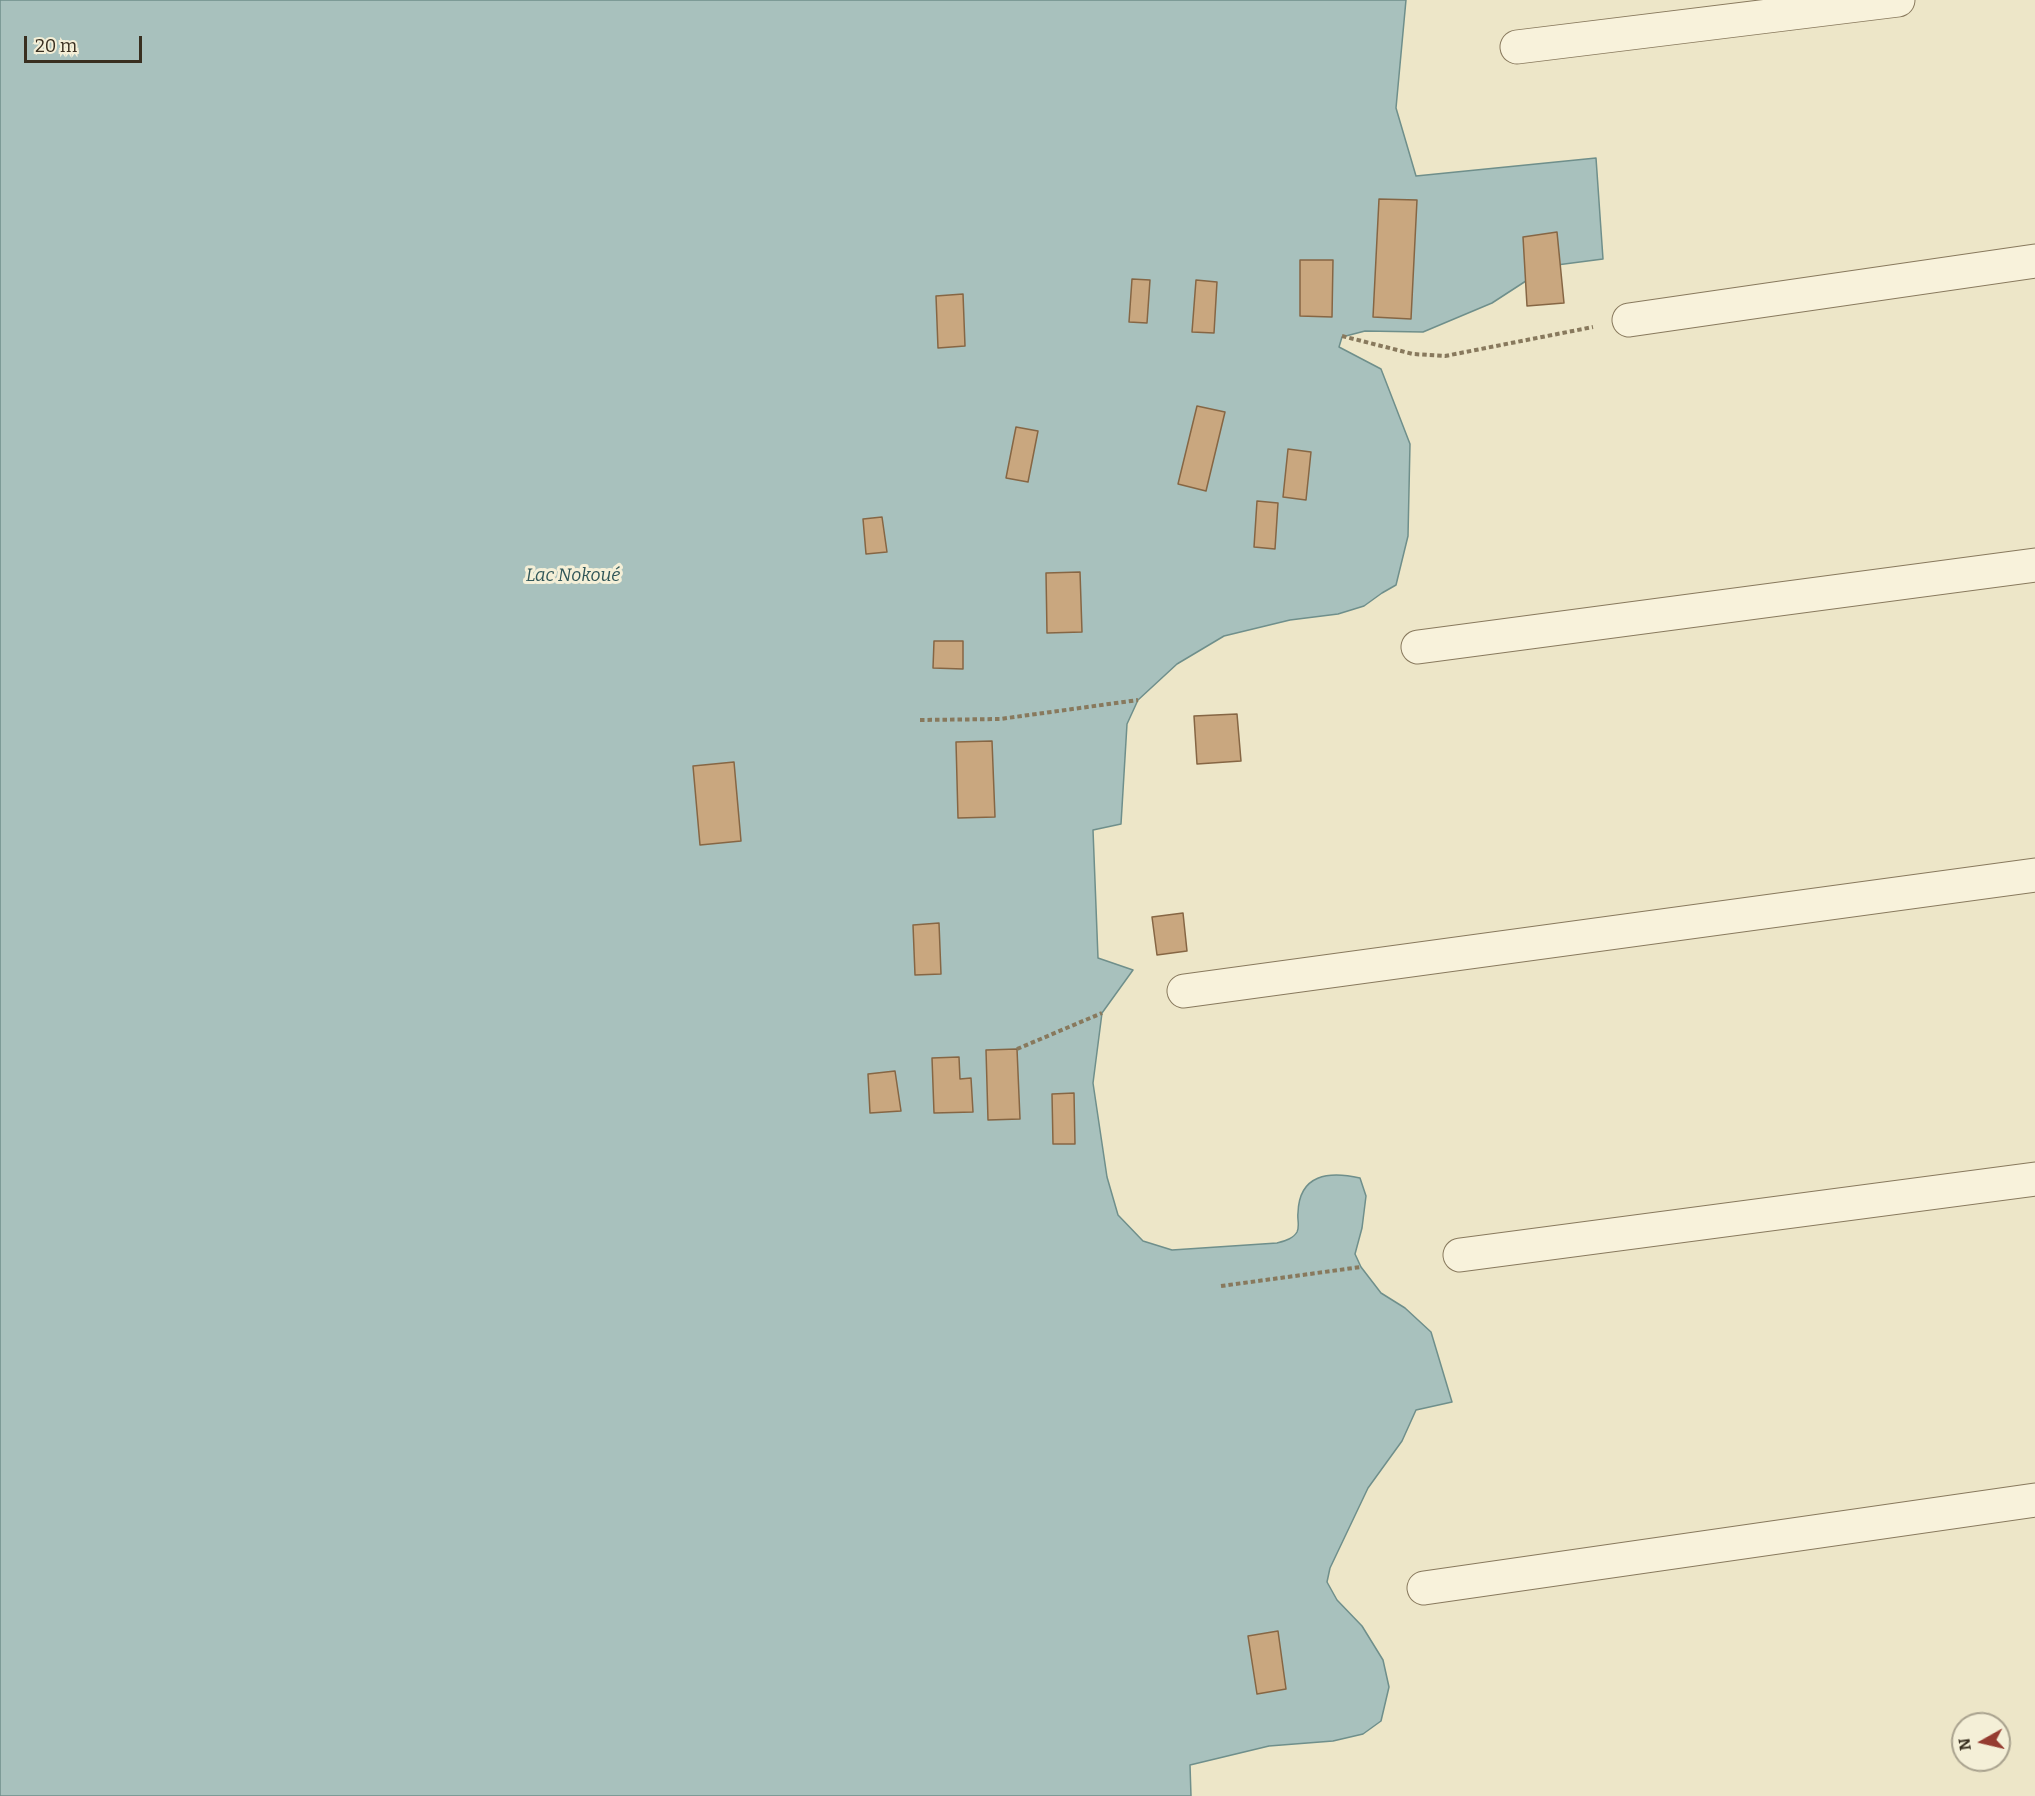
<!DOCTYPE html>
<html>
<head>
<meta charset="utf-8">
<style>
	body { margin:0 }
	#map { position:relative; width:2035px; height:1796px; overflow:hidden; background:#ede6c8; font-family:Bitter,serif }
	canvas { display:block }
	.north { position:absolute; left:1951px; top:1712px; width:60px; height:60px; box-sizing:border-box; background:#f4efd7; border:2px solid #a9a28e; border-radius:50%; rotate:262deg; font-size:16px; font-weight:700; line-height:24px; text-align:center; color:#392f20 }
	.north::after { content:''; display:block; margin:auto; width:21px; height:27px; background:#953b30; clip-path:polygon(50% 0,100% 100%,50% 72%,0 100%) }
	.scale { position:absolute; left:24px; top:36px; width:118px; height:27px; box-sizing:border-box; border:3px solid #392f20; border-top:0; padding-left:8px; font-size:18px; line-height:21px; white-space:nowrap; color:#392f20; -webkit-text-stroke:4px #f4efd7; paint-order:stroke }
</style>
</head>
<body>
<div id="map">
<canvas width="2035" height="1796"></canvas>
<div class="north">N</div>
<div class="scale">20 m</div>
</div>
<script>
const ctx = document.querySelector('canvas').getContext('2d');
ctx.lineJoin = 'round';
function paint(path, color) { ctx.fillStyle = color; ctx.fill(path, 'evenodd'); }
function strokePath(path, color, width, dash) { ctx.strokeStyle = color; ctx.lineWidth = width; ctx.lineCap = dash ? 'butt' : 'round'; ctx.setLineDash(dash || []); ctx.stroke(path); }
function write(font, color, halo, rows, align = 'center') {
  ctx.font = font + ' Bitter,serif'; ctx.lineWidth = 6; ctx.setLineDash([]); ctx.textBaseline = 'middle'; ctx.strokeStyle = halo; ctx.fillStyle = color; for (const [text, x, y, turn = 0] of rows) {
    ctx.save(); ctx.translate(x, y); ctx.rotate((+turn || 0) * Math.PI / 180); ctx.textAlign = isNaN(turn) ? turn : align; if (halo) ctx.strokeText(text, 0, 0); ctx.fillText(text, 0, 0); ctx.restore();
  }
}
const water = new Path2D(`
	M0 0H1406L1396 108 1416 176 1596 158 1603 259 1549 266 1492 303 1423 332 1365 331 1342 337 1339 347 1381 369 1410 444 1408 536 1396 585 1382 593 1364 606 1338 614 1290 620 1224 636 1177 664 1138 700 1127 724 1121 824 1093 830 1098 958 1133 970 1102 1013 1093 1083 1107 1177 1118 1215 1143 1241 1172 1250 1277 1243C1284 1241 1293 1239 1297 1232 1300 1226 1297 1219 1298 1213 1299 1174 1329 1171 1360 1178L1366 1196 1362 1228 1355 1254 1361 1267 1381 1293 1405 1308 1431 1332 1452 1402 1416 1410 1402 1441 1368 1488 1330 1568 1327 1582 1337 1600 1362 1626 1383 1660 1389 1687 1381 1721 1363 1734 1333 1741 1269 1746 1190 1765 1191 1796H0Z`);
paint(water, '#a8c1bd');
strokePath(water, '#6f8f8b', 1.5);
const building = new Path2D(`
	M1379 199 1417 200 1411 319 1373 317Z
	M1557 232 1564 303 1527 306 1523 237Z
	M1300 260H1333L1332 317 1300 316Z
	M1132 279 1150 280 1147 323 1129 322Z
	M1196 280 1217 282 1214 333 1192 332Z
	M963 294 965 346 938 348 936 296Z
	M1197 406 1225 412 1206 491 1178 484Z
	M1016 427 1038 431 1028 482 1006 478Z
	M1288 449 1311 452 1306 500 1283 497Z
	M1257 501 1278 503 1275 549 1254 547Z
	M882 517 887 552 866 554 863 519Z
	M1080 572 1082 632 1047 633 1046 573Z
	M934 641H963V669L933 668Z
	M1237 714 1241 761 1197 764 1194 716Z
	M992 741 995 817 958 818 956 742Z
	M734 762 741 841 700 845 693 766Z
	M1183 913 1187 951 1157 955 1152 917Z
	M939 923 941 974 915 975 913 925Z
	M1017 1049 1020 1119 988 1120 986 1050Z
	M959 1057 960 1079 971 1078 973 1112 934 1113 932 1058Z
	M895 1071 901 1111 870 1113 868 1074Z
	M1074 1093 1075 1144H1053L1052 1094Z
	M1278 1631 1286 1689 1257 1694 1248 1636Z`);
paint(building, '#c9a77f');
strokePath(building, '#866644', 1.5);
const minor = new Path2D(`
	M1517 47 1898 0
	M1629 320 2035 261
	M1418 647 2035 565
	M1184 991 2035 875
	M1460 1255 2035 1179
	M1424 1588 2035 1500`);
strokePath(minor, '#88795d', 35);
strokePath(new Path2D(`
	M1342 336 1413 354 1445 356 1593 327
	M920 720 1000 719 1138 700
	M1017 1049 1102 1013
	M1221 1286 1361 1267`), '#88795d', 4, [4.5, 3]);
strokePath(minor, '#f8f2db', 33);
write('italic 18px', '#305658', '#f4efd7', [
	["Lac Nokoué",573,576]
]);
</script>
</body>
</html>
